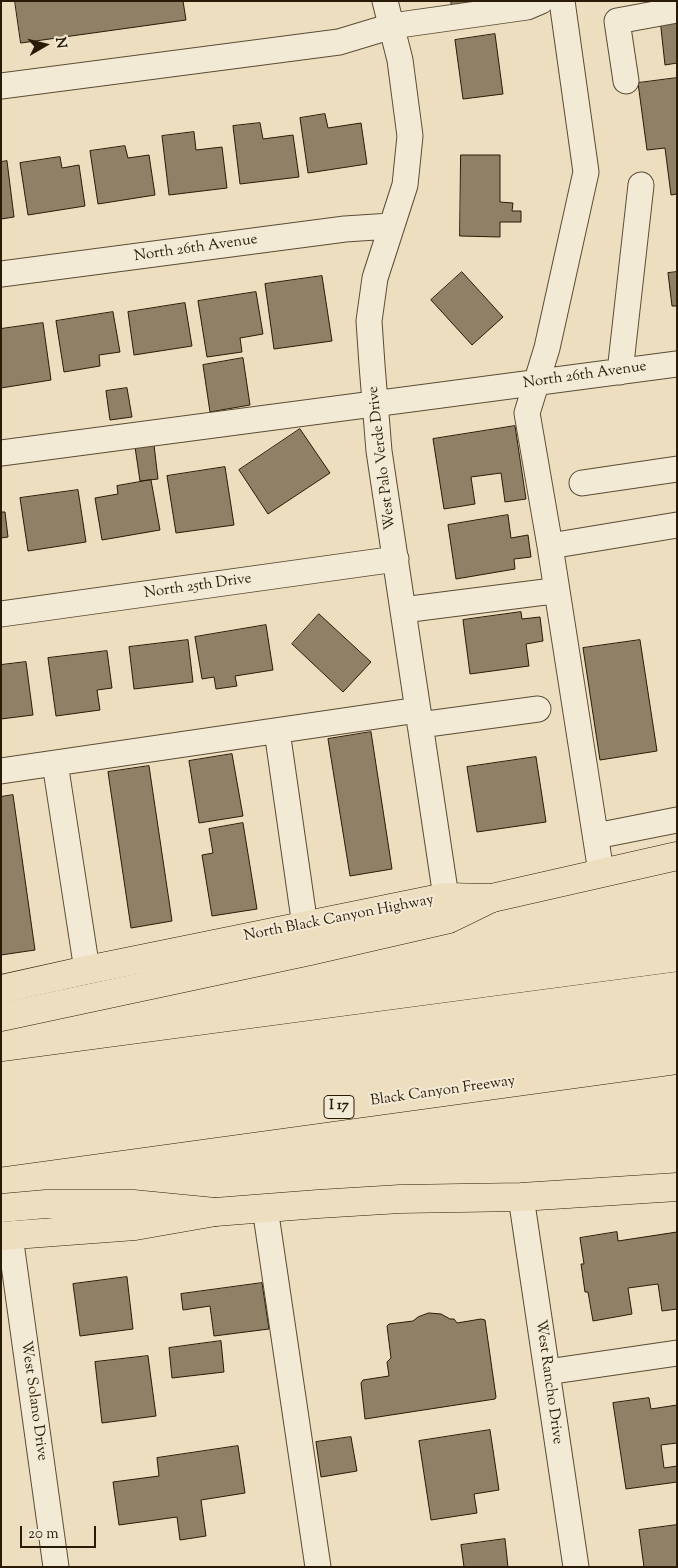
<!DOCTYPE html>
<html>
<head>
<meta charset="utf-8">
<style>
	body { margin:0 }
	#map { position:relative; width:678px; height:1568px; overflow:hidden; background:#eddebf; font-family:"Sorts Mill Goudy",serif }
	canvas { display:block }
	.frame { position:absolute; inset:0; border:2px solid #291b06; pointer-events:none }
	.north { position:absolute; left:20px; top:20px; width:50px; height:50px; -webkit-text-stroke:4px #f3ead5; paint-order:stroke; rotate:82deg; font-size:14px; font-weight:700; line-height:20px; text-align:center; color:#291b06 }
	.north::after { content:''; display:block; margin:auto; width:18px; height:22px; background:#291b06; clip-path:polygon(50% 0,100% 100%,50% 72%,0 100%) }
	.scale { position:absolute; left:20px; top:1526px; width:76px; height:22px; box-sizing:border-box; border:2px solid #291b06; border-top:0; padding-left:6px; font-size:15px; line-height:18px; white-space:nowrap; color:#291b06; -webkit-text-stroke:4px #f3ead5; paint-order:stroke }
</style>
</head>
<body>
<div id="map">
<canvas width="678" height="1568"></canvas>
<div class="frame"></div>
<div class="north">N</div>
<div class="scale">20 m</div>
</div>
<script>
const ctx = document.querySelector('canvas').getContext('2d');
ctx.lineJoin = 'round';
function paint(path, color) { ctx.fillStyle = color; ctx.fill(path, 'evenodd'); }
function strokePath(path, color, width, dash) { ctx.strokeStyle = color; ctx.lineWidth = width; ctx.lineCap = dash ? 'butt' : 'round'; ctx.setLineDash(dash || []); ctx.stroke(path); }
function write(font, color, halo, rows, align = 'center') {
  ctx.font = font + ' "Sorts Mill Goudy",serif'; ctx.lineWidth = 4; ctx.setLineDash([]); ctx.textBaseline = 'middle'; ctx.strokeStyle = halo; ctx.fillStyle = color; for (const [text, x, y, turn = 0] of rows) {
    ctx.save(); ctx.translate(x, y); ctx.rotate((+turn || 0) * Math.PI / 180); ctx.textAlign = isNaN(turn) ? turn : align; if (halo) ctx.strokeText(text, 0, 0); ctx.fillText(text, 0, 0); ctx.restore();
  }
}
const building = new Path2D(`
	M15 1H183L186 20 21 43Z
	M451 1H513L453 10Z
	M677 17V63L665 65 660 19Z
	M495 34 503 94 463 99 455 40Z
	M677 78V194L671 195 665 148 647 150 638 83Z
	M325 114 328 128 361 123 367 164 308 173 300 118Z
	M260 123 263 139 293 135 299 177 240 184 233 126Z
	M194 132 196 150 222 147 227 188 169 195 162 136Z
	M125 146 128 158 149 155 155 195 98 204 90 151Z
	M461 155H500V202L513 203 512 211H521V222H500V237L460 236Z
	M60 157 62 168 79 165 85 206 28 215 20 163Z
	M7 161 14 217 1 219V162Z
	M462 272 503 317 472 345 431 300Z
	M677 272V306H672L668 273Z
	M322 276 332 341 274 349 265 284Z
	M256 292 263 334 240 338 242 352 207 357 198 301Z
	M185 303 192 346 134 355 128 312Z
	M113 312 120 352 99 355 100 366 64 372 56 321Z
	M43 323 51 380 1 388V329Z
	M243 358 250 405 210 412 203 365Z
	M127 388 132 417 110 420 106 391Z
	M515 426 526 499 505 502 501 473 471 477 475 504 444 509 433 439Z
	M300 429 330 473 268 514 239 470Z
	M154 445 158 479 140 481 135 447Z
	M225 467 234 525 176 533 167 476Z
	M151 480 160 530 102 540 95 498 118 494 117 486Z
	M78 490 86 542 28 551 20 498Z
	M1 512H5L8 537 1 538Z
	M508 515 511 538 528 535 531 557 514 559 515 569 456 579 448 525Z
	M521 612 522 619 540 617 543 641 526 644 529 666 470 674 463 620Z
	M319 614 371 662 343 692 292 644Z
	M266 625 273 670 235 676 237 686 216 689 214 677 202 679 195 637Z
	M188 640 193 682 134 689 129 647Z
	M640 640 657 751 600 760 583 648Z
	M107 651 112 688 97 690 100 710 56 716 48 658Z
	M26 662 33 715 1 719V665Z
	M371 732 392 869 350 876 328 739Z
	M232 754 243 816 199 823 189 761Z
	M536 757 546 822 477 832 467 767Z
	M149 766 172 921 131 928 108 772Z
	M13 795 35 950 1 955V797Z
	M243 823 257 909 212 916 202 855 213 853 209 829Z
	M617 1232 618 1241 677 1232V1309L662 1311 658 1284 628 1288 632 1314 593 1321 588 1292H585L581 1264H584L580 1238Z
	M127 1277 133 1329 80 1336 73 1284Z
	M262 1283 269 1329 214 1336 210 1306 183 1310 181 1294Z
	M429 1313 441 1314 450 1319H454L457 1323 481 1319 485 1320 496 1397 495 1399 365 1419 361 1383 363 1380 389 1376 387 1362 391 1358 387 1326 389 1324 413 1321 418 1317Z
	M221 1341 224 1372 172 1378 169 1348Z
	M148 1356 156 1416 102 1423 95 1362Z
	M649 1398 651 1409 677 1405V1443L661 1445 664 1468 677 1466V1482L626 1489 613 1403Z
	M490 1430 499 1490 474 1494 477 1513 431 1520 419 1441Z
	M351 1437 357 1471 321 1477 316 1442Z
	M238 1446 245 1493 201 1500 206 1536 180 1540 177 1517 119 1525 113 1482 159 1476 157 1458Z
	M677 1525V1567H644L639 1530Z
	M505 1539 508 1567H464L461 1545Z`);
paint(building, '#8f8066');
strokePath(building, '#291b06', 1);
const minor = new Path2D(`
	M385 1 400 60 410 136 405 185 375 278 369 321 372 365 379 451 449 917
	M562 1 586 172 547 348 527 413 550 546 601 872
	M626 81 617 21 677 10
	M1 86 339 42 392 26 527 7 541 1
	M1 274 345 229 391 226
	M620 372 641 185
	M1 453 677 364
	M582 483 677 469
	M550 546 677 525
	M403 610 545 592
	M1 614 396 559
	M420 725 538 709
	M277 731 305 926
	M55 763 87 970
	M1 771 418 710
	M596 836 677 820
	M521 1197 576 1567
	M265 1208 318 1567
	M10 1236 56 1567
	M547 1372 677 1353`);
const major = new Path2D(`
	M1 989 87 970 445 897 492 898 677 856
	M1 1236 135 1226 215 1212 318 1204 400 1199 521 1197 677 1187`);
const highway = new Path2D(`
	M1 1017 310 951 449 919 492 898
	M1 1076 677 986
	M1 1104 677 1013
	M1 1127 677 1035
	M1 1153 677 1060
	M1 1208 46 1204H133L215 1212`);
strokePath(minor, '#5a4c34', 27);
strokePath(major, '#291b06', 29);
strokePath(highway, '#291b06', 29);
strokePath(minor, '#f3ead5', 25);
strokePath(major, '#eddebf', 28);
strokePath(highway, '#eddebf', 28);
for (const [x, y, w] of [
	[339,1107,30]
]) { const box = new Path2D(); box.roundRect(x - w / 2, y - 11.5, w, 23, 4); ctx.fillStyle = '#f3ead5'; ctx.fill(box); strokePath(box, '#291b06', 1); }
write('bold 14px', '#291b06', null, [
	["I 17",339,1107]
]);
write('15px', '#291b06', '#f3ead5', [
	["North 26th Avenue",196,249,-8],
	["North 26th Avenue",585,376,-8],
	["West Palo Verde Drive",383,458,-97],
	["North 25th Drive",198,587,-8],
	["North Black Canyon Highway",339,919,-11],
	["Black Canyon Freeway",443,1092,-8],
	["West Rancho Drive",548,1382,82],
	["West Solano Drive",33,1401,82]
]);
</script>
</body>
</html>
